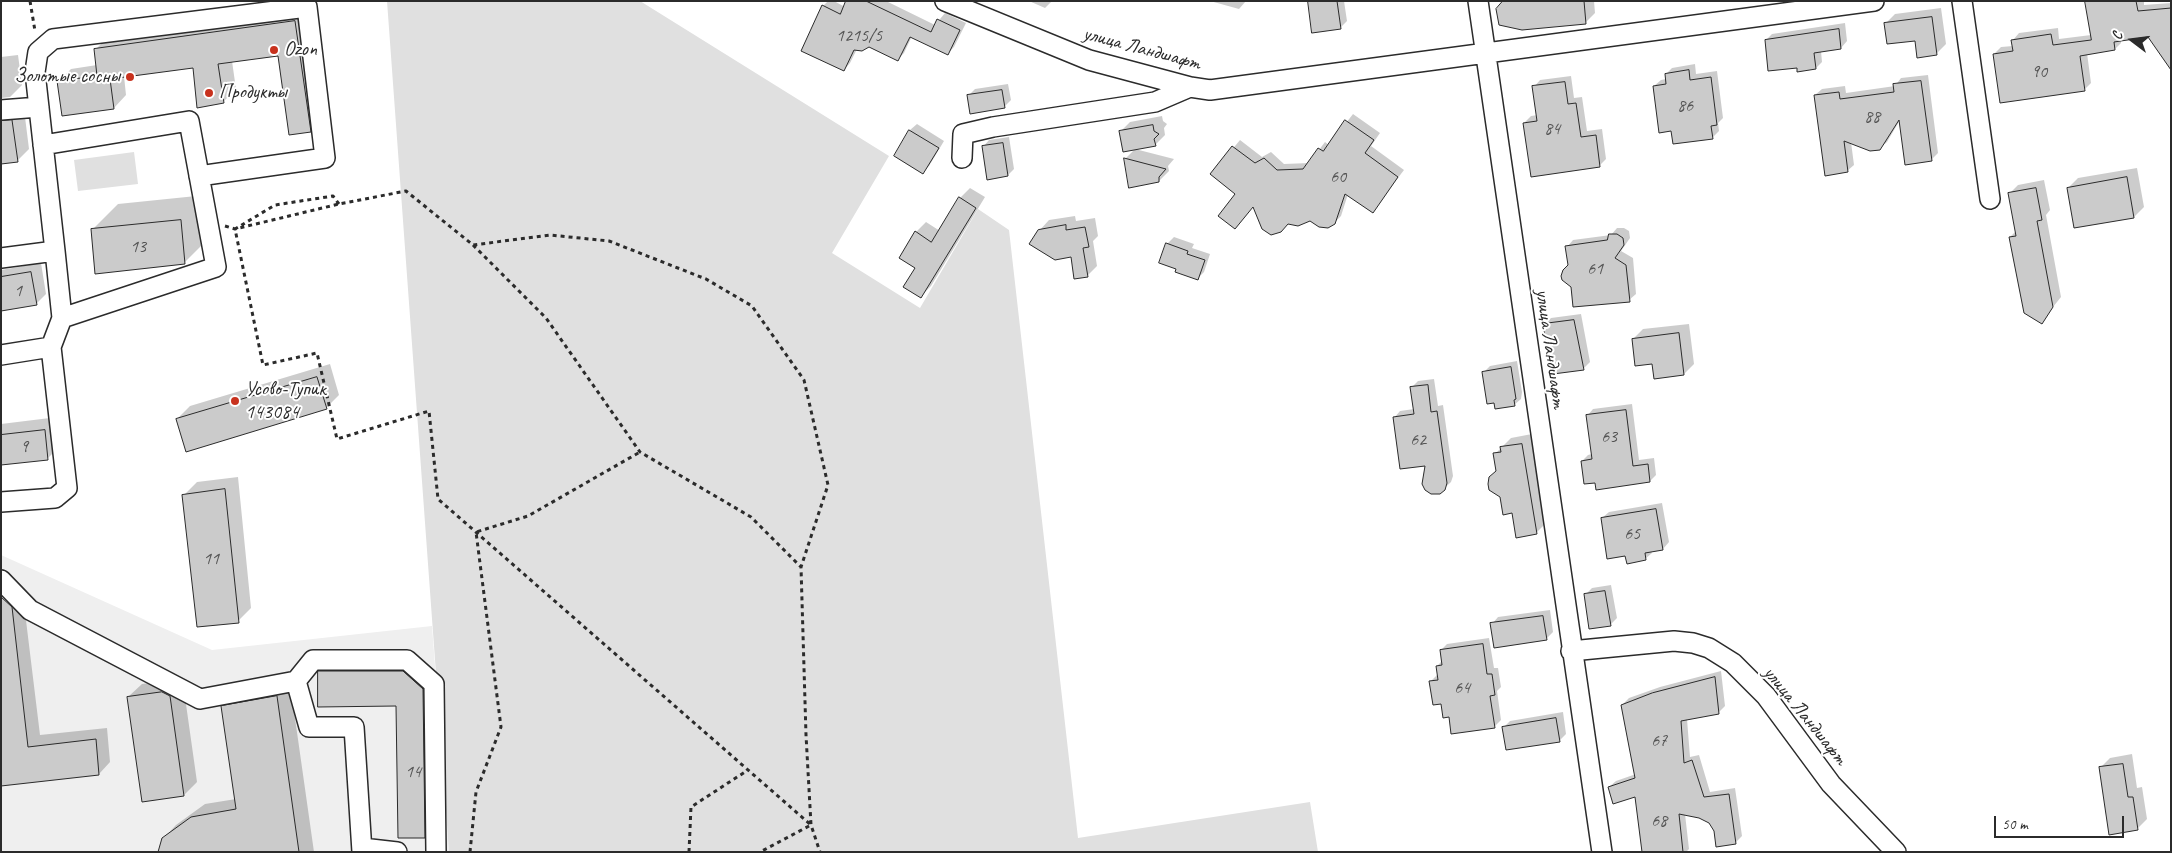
<!DOCTYPE html>
<html>
<head>
<meta charset="utf-8">
<style>
	body { margin:0 }
	#map { position:relative; width:2172px; height:853px; overflow:hidden; background:#fff; font-family:Caveat,sans-serif }
	canvas { display:block }
	.frame { position:absolute; inset:0; border:2px solid #2b2b2b; pointer-events:none }
	.north { position:absolute; left:2107px; top:15px; width:50px; height:50px; -webkit-text-stroke:4px #fff; paint-order:stroke; rotate:285deg; font-size:14px; font-weight:700; line-height:20px; text-align:center; color:#2b2b2b }
	.north::after { content:''; display:block; margin:auto; width:18px; height:22px; background:#2b2b2b; clip-path:polygon(50% 0,100% 100%,50% 72%,0 100%) }
	.scale { position:absolute; left:1994px; top:816px; width:130px; height:22px; box-sizing:border-box; border:2px solid #2b2b2b; border-top:0; padding-left:6px; font-size:15px; line-height:18px; white-space:nowrap; color:#2b2b2b; -webkit-text-stroke:4px #fff; paint-order:stroke }
</style>
</head>
<body>
<div id="map">
<canvas width="2172" height="853"></canvas>
<div class="frame"></div>
<div class="north">С</div>
<div class="scale">50 m</div>
</div>
<script>
const ctx = document.querySelector('canvas').getContext('2d');
ctx.lineJoin = 'round';
function paint(path, color) { ctx.fillStyle = color; ctx.fill(path, 'evenodd'); }
function strokePath(path, color, width, dash) { ctx.strokeStyle = color; ctx.lineWidth = width; ctx.lineCap = dash ? 'butt' : 'round'; ctx.setLineDash(dash || []); ctx.stroke(path); }
function write(font, color, halo, rows, align = 'center') {
  ctx.font = font + ' Caveat,sans-serif'; ctx.lineWidth = 4; ctx.setLineDash([]); ctx.textBaseline = 'middle'; ctx.strokeStyle = halo; ctx.fillStyle = color; for (const [text, x, y, turn = 0] of rows) {
    ctx.save(); ctx.translate(x, y); ctx.rotate((+turn || 0) * Math.PI / 180); ctx.textAlign = isNaN(turn) ? turn : align; if (halo) ctx.strokeText(text, 0, 0); ctx.fillText(text, 0, 0); ctx.restore();
  }
}
paint(new Path2D(`
	M1 555 212 650 432 626 449 852H1Z`), '#efefef');
paint(new Path2D(`
	M387 1H640L889 156 832 253 920 308 978 209 1009 230 1078 838 1310 802 1318 852H449Z
	M134 152 138 184 78 191 74 160Z`), '#e0e0e0');
paint(new Path2D(`
	M828 1H834L845 7 848 1H886L935 25 945 13 966 23 954 47 947 54 912 36 904 53 898 59 869 45 857 49 850 63 844 70 823 6Z
	M1029 1H1052L1045 8Z
	M1210 1H1246L1239 9Z
	M1309 1H1344L1347 21 1340 28Z
	M1504 1H1594L1595 13 1585 23Z
	M2086 1H2144V5L2171 3V63L2148 35 2121 39V43L2115 49 2087 53 2091 83 2085 89 1994 54 2001 47 2013 46V40L2019 33 2058 28 2059 39 2091 35Z
	M1941 8 1946 44 1936 54 1916 39 1885 24 1895 14Z
	M308 9 323 118 310 131 279 55 232 61 236 89 223 102 194 66 124 76 126 95 114 108 58 82 71 69 97 65 95 50 108 37Z
	M1845 23 1847 41 1841 48 1821 51 1822 62 1816 68 1799 71 1798 66 1766 40 1772 34Z
	M18 55 22 85 10 97 1 98V57Z
	M1695 64 1696 74 1717 71 1723 118 1718 123 1719 131 1713 137 1672 130 1654 86 1661 80 1666 79V74L1672 68Z
	M1928 75 1938 153 1931 160 1900 120 1887 142 1880 148 1851 142 1854 165 1847 171 1815 95 1822 89 1845 86 1846 93 1895 86 1901 78Z
	M1571 76 1574 98 1582 97 1587 131 1602 129 1606 159 1599 166 1524 123 1531 116 1538 115 1534 87 1540 80Z
	M1008 84 1011 100 1004 107 968 96 975 89Z
	M1 99 9 109H24L29 149 17 161 1 163Z
	M1353 114 1380 133 1371 146 1404 170 1372 212 1348 194 1341 216 1334 223 1311 219 1253 206 1235 227 1237 194 1212 174 1240 140 1262 157 1271 152 1284 164 1309 163 1325 142 1329 145Z
	M1162 116 1163 121 1167 124 1164 128 1165 135 1155 145 1120 132 1130 122Z
	M917 124 944 141 929 166 922 172 895 155 910 130Z
	M1009 137 1014 169 1008 175 983 147 989 140Z
	M1135 149 1174 159 1168 166 1169 171 1159 181 1125 159Z
	M2137 168 2144 207 2134 217 2068 188 2078 178Z
	M2044 180 2050 210 2046 215 2061 297 2041 322 2010 237 2016 231 2009 194 2018 185Z
	M970 188 985 197 931 286 921 296 917 268 916 232 926 222 940 231 960 198Z
	M206 195 210 237 184 263 92 230 118 204Z
	M1075 216 1076 221 1095 218 1098 236 1093 241 1097 266 1087 276 1072 256 1039 231 1049 220Z
	M1617 228H1624L1629 231 1630 238 1621 251 1633 258 1636 294 1629 300 1569 265 1567 247 1573 240 1611 235Z
	M1174 237 1194 244 1192 248 1210 254 1204 272 1198 278 1178 268 1167 244Z
	M41 263 46 294 36 304 1 309V270Z
	M1581 314 1590 362 1583 369 1551 347 1545 324 1551 318Z
	M1689 324 1694 364 1684 374 1653 363 1633 339 1643 329Z
	M1517 361 1522 392 1521 399 1514 405 1484 372 1490 366Z
	M330 364 339 395 326 408 177 419 190 406Z
	M1434 379 1438 406 1443 405 1453 476 1451 482 1439 493 1427 464 1394 418 1400 411 1414 409 1411 388 1418 381Z
	M1632 404 1639 460 1654 458 1656 475 1650 481 1582 461 1588 455 1592 454 1587 416 1593 409Z
	M58 417 61 445 48 458 1 464V424Z
	M1532 434 1546 523 1536 533 1513 512 1498 470 1495 454 1511 438Z
	M238 477 251 608 238 621 183 496 197 482Z
	M1662 503 1669 542 1663 549 1651 551 1652 553 1645 559 1626 555 1602 518 1609 512Z
	M1611 585 1617 618 1610 625 1586 594 1592 588Z
	M24 604 40 735 107 728 110 762 99 774 1 784V607Z
	M1550 610 1553 632 1546 639 1492 624 1498 617Z
	M1489 638 1494 668H1498L1501 687 1497 691 1501 720 1494 727 1450 716 1431 681 1437 675V666L1442 661 1441 650 1447 644Z
	M416 658 436 676 437 823 424 836 398 705 319 673 332 660Z
	M1721 671 1725 706 1718 713 1687 719 1690 757 1699 755 1710 792 1735 788 1742 836 1735 843 1715 831 1710 822 1699 817 1685 814 1689 849 1686 852H1644L1636 795 1609 787 1616 781 1636 774 1622 705 1629 698 1660 687Z
	M176 679 183 683 197 782 184 795 128 697 142 684Z
	M290 683 314 852H161L163 839 176 825 205 804 236 799 222 707 236 694Z
	M1563 712 1566 734 1559 741 1504 727 1510 721Z
	M2132 754 2137 788 2142 787 2147 819 2137 829 2100 768 2110 758Z`), '#0003');
const building = new Path2D(`
	M846 1H866L931 32 937 19 960 30 948 55 910 37 898 61 869 47 862 51 854 50 844 71 801 51 822 5 840 14Z
	M1308 1H1337L1341 29 1312 33Z
	M1503 1H1584L1586 24 1522 30 1499 25 1496 9Z
	M2085 1H2136L2138 11 2171 8V70L2148 37 2114 42 2115 50 2080 56 2085 91 2000 103 1993 54 2013 51 2011 40 2051 34 2053 45 2091 40Z
	M1932 17 1937 55 1917 58 1915 41 1887 44 1884 23Z
	M295 21 311 132 289 135 278 56 218 64 224 103 197 108 193 68 110 79 114 109 62 116 57 81 97 76 94 49Z
	M1839 29 1841 49 1814 53 1816 69 1797 72V68L1768 71 1765 40Z
	M1689 70 1690 80 1711 77 1717 125 1711 126 1713 139 1673 144 1671 131 1659 133 1653 86 1666 84 1665 74Z
	M1921 81 1932 161 1905 165 1899 120 1880 150 1870 151 1844 141 1848 172 1825 176 1814 95 1839 92 1840 99 1894 92 1893 84Z
	M1565 82 1568 104 1576 103 1581 137 1596 135 1600 167 1531 177 1523 123 1537 121 1532 86Z
	M1002 90 1005 108 970 114 967 95Z
	M12 120 18 162 1 164V121Z
	M1345 120 1374 140 1365 153 1398 177 1373 213 1345 194 1335 224 1328 228 1319 227 1310 221 1298 226 1288 224 1281 232 1271 235 1262 229 1253 207 1235 229 1218 216 1235 194 1210 174 1232 146 1255 163 1264 158 1277 170 1303 169 1318 148 1323 151Z
	M1153 125 1154 131 1159 134 1154 139 1156 146 1123 152 1119 131Z
	M909 130 939 148 923 174 894 156Z
	M1003 143 1008 176 987 180 982 146Z
	M1124 158 1166 169 1159 177V182L1129 188Z
	M2127 177 2134 218 2074 228 2067 188Z
	M2036 188 2042 220 2037 221 2053 307 2042 324 2024 313 2009 237 2016 236 2008 193Z
	M959 197 976 208 921 298 903 287 915 268 899 258 915 231 931 242Z
	M181 220 185 264 95 274 91 229Z
	M1066 225V230L1085 227 1089 247 1083 248 1088 277 1074 279 1071 257 1055 260 1029 244 1038 230Z
	M1609 234H1617L1623 238 1624 245 1615 258 1626 265 1630 302 1573 307 1571 287 1562 280 1561 276 1563 270 1568 265 1565 246 1607 240Z
	M1166 243 1188 251 1187 254 1205 260 1198 280 1175 272 1176 269 1159 263Z
	M31 272 37 305 1 311V277Z
	M1574 320 1584 370 1553 374 1550 349H1547L1543 324Z
	M1679 333 1684 375 1654 379 1652 364 1635 366 1632 339Z
	M1511 367 1516 399 1514 400 1515 406 1495 409 1494 403 1487 404 1482 372Z
	M317 377 327 409 186 452 176 419Z
	M1428 385 1431 412 1437 411 1447 483 1445 490 1440 494H1431L1425 490 1422 484 1425 466 1400 469 1393 417 1414 414 1410 387Z
	M1626 410 1633 466 1648 464 1650 482 1596 490 1595 483 1584 484 1581 461 1592 459 1586 415Z
	M45 430 48 460 1 465V435Z
	M1522 444 1537 534 1516 538 1512 513 1503 515 1500 497 1489 490 1488 484 1489 477 1496 471 1493 453 1501 452 1500 447Z
	M225 489 239 623 197 627 182 495Z
	M1656 509 1663 550 1645 553 1646 560 1627 564 1625 556 1607 559 1601 518Z
	M1605 591 1611 626 1589 629 1584 594Z
	M1 597 12 607 28 747 96 739 99 775 1 786Z
	M1543 616 1547 640 1494 648 1490 623Z
	M1483 644 1487 674H1492L1495 695 1490 696 1495 728 1451 734 1449 717 1443 718 1441 704 1433 705 1429 681 1438 680 1436 666 1442 665 1440 650Z
	M318 671H403L423 689 425 838H398L396 706 318 707Z
	M1715 677 1719 714 1681 721 1684 763 1692 760 1704 797 1729 794 1736 844 1716 847 1714 831 1709 823 1699 818 1679 814 1683 852H1642L1635 797 1613 804 1608 787 1635 778 1621 705 1652 693Z
	M162 692 170 696 184 796 142 802 127 697Z
	M277 696 299 852H158L162 838 191 817 236 809 221 706Z
	M1556 718 1560 742 1506 750 1502 727Z
	M2123 764 2128 797H2133L2138 830 2109 835 2099 767Z`);
paint(building, '#cbcbcb');
strokePath(building, '#2b2b2b', 1);
const minor = new Path2D(`
	M945 1 1089 60 1190 87 1210 90 1874 1
	M1478 1 1602 852
	M1962 1 1990 199
	M1 110 39 107
	M43 145 189 121 216 267 62 318
	M962 158 963 134 993 127 1155 102 1190 87
	M55 251 35 72 38 52 53 39 307 7 325 158 199 176
	M1 258 55 251 62 318 51 347 67 488 55 498 1 502
	M1 355 51 347
	M1 580 30 610 200 699 296 681 309 727H354L362 852
	M1571 651 1674 641 1693 643 1709 648 1733 663 1766 696 1831 784 1896 852
	M296 681 313 660H407L434 684 436 852
	M362 848 397 852`);
strokePath(minor, '#2b2b2b', 22);
strokePath(new Path2D(`
	M30 1 35 31
	M339 204 333 196 275 205 235 229 263 365 317 353 337 439 429 411 438 499 811 825 760 852
	M225 226 235 229 339 204 406 191 473 245 550 235 609 241 706 279 752 306 804 380 828 485 801 567 806 735 811 825 820 852
	M473 245 546 318 640 452 751 517 801 567
	M470 852 476 792 501 727 476 532 528 516 640 452
	M689 852 691 807 748 770`), '#2b2b2b', 3, [4, 4]);
strokePath(minor, '#fff', 19);
for (const [x, y, r, color] of [
	[274,50,5,"#c8321e"],
	[130,77,5,"#c8321e"],
	[209,93,5,"#c8321e"],
	[235,401,5,"#c8321e"]
]) { const dot = new Path2D(); dot.arc(x, y, r, 0, 2 * Math.PI); ctx.fillStyle = color; ctx.fill(dot); strokePath(dot, '#fff', 2); }
write('18px', '#535353', null, [
	["1215/5",859,36],
	["90",2039,72],
	["86",1685,106],
	["88",1872,117],
	["84",1552,129],
	["60",1338,177],
	["13",138,247],
	["61",1595,269],
	["1",18,291],
	["63",1609,437],
	["62",1418,440],
	["9",24,447],
	["65",1632,534],
	["11",211,559],
	["64",1462,688],
	["67",1659,741],
	["14",413,772],
	["68",1659,821]
]);
write('20px', '#2b2b2b', '#fff', [
	["улица Ландшафт",1142,49,15],
	["улица Ландшафт",1550,349,82],
	["улица Ландшафт",1805,716,51]
]);
write('20px', '#2b2b2b', '#fff', [
	["Ozon",284,50],
	["Золотые сосны",120,77,"right"],
	["Продукты",219,93],
	["Усово-Тупик",245,390],
	["143084",245,413]
], 'left');
</script>
</body>
</html>
